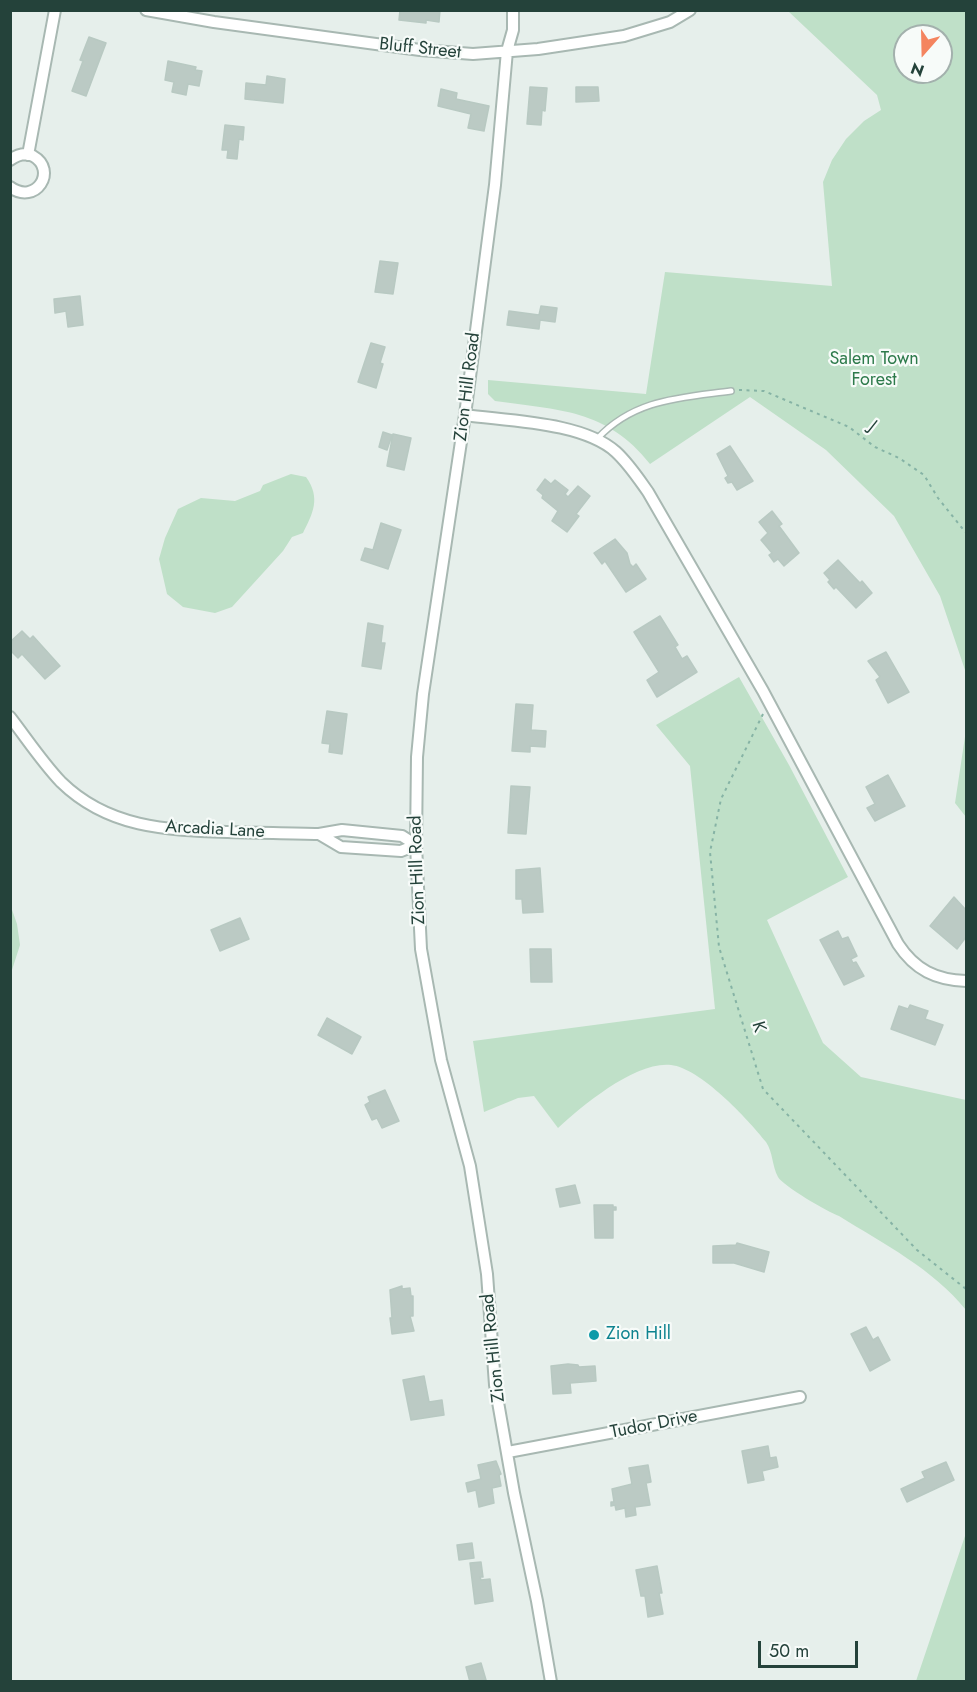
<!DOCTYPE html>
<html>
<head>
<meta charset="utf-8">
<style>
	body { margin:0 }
	#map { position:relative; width:977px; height:1692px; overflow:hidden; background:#e6efeb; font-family:Jost,sans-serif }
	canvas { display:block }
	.frame { position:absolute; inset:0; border:12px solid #24423a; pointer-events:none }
	.north { position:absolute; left:893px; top:24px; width:60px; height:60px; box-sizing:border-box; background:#f7fbf9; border:2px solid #a3b1ad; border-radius:50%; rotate:200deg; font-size:16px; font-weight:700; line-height:24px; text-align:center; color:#24423a }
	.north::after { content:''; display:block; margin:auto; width:21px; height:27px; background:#f4845f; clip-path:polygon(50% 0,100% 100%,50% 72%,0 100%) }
	.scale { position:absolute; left:758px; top:1641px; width:100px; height:27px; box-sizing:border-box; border:3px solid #24423a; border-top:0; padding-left:8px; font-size:18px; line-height:21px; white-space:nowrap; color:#24423a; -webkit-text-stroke:4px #f7fbf9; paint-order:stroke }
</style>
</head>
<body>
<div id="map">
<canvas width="977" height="1692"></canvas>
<div class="frame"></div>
<div class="north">N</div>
<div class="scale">50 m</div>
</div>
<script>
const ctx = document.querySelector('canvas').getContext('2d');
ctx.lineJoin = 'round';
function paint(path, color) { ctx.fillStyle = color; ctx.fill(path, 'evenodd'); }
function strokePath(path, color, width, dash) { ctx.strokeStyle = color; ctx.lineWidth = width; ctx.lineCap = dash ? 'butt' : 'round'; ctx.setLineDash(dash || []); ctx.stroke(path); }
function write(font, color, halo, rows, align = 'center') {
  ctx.font = font + ' Jost,sans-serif'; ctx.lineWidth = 4.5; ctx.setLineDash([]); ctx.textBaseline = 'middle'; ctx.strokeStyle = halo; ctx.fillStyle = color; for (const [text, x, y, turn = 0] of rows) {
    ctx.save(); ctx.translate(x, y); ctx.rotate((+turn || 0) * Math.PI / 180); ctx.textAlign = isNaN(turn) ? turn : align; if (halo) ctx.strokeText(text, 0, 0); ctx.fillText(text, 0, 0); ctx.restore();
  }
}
paint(new Path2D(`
	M788 11H966V673L940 596 894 516 826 450 750 397 650 464C607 409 558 410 495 401L488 394V380L646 394 665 272 832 286 823 182 832 160 846 139 864 121 881 110 877 95ZM905 36H941V72H905Z
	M291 474 306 477C321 498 313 513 303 533L292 537 283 551 232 607 215 613 183 607 167 594 159 559 165 538 178 509 201 498 235 501 260 491 263 485Z
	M739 677 789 765 848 877 767 920 823 1043 861 1077 966 1100V1310C933 1269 884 1244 839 1216 828 1212 783 1186 778 1177 772 1166 773 1152 766 1142 748 1119 700 1068 671 1065 636 1061 583 1105 558 1128L534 1096 518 1098 484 1112 473 1041 715 1009 690 766 656 725Z
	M966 730V817L955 803Z
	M11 907 17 924 20 945 11 973Z
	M966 1533V1681H916Z`), '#bfe0c8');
const building = new Path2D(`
	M400 10H440L439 22 426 20V23L399 20Z
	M89 37 106 43 86 96 72 91 83 61 80 60Z
	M168 61 196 67 195 70 202 71 199 86 188 84 186 95 172 92 174 82 165 80Z
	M267 76 285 79 283 103 245 99 246 83 266 85Z
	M530 87 547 88 545 111 542 110 541 125 527 124Z
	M576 87H598L599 101 576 102Z
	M441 89 457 93 456 99 489 106 484 131 468 128 471 114 438 106Z
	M225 125 244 127 243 140 239 139 237 159 227 158 228 150H222Z
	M380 261 398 263 393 294 375 292Z
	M80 296 83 325 68 327 66 311 55 313 54 299Z
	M541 306 557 308 555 322 540 320 539 329 507 325 509 311 539 315Z
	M371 343 385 347 380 363 383 364 376 388 358 382Z
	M383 432 392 435 387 450 379 447Z
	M393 434 411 438 404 470 387 466Z
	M730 446 753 481 737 490 732 482 728 483 725 478 728 476 717 454Z
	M545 479 551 484 555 480 568 490 565 494 568 497 578 486 590 496 576 514 579 516 567 532 552 521 558 511 542 498 543 495 537 490Z
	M772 511 782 524 779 526 799 553 784 566 778 559 774 562 769 555 772 553 761 540 768 533 759 522Z
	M381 523 401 530 388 569 361 560 365 548 373 550Z
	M615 539 627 553 630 564 633 567 636 564 646 579 626 592 605 561 602 564 594 553Z
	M838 560 860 583 862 581 872 593 856 608 836 587 834 589 828 582 830 580 824 573Z
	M660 616 678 645 675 647 682 659 687 656 697 672 657 697 647 680 659 672 634 632Z
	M368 623 383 626 381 643H385L381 669 362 666Z
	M22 631 30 639 33 636 60 666 45 679 22 654 18 658 10 650V642Z
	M886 652 909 692 888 703 876 680 880 677 868 661Z
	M516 704 533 705 531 730 546 731 545 747 530 746V752L512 751Z
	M327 711 347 714 342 754 329 752 330 744 322 743Z
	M888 775 905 806 875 821 867 808 875 804 866 787Z
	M511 786 530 787 526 834 508 833Z
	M540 868 543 912 523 913 522 899H516V870Z
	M954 897 966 910V937L957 949 930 926Z
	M240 918 249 939 220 951 211 930Z
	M838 931 842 939 848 937 857 956 851 959 853 963 856 962 864 976 844 985 820 940Z
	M530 949H551L552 982H531Z
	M910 1005 928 1011 925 1019 943 1025 935 1045 891 1029 899 1006 908 1009Z
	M327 1018 361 1037 352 1054 318 1035Z
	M385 1090 399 1121 382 1128 377 1118 372 1120 365 1105 370 1102 368 1097Z
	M575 1185 580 1203 560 1207 556 1189Z
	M594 1205H613V1207H616V1210H613V1238H595Z
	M737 1243 769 1252 764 1272 734 1263H713V1246L736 1245Z
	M402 1286V1289L410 1288 411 1296H413V1316H410L414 1331 392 1334 390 1318H392L390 1290Z
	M866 1327 873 1340 878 1337 890 1360 870 1371 851 1334Z
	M568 1364 578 1365 579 1367 595 1366 596 1381 570 1383 571 1393 553 1394 551 1366Z
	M424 1376 429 1402 442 1400 444 1415 411 1420 403 1380Z
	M768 1446 770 1458 776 1457 778 1467 762 1471 764 1480 748 1483 742 1451Z
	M496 1461 501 1474 499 1475 501 1486 492 1488 494 1503 479 1507 476 1490 468 1492 466 1483 481 1479 478 1465Z
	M946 1462 954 1480 907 1502 901 1489 925 1478 922 1472Z
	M648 1465 651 1482 646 1483 650 1505 635 1507 636 1515 626 1517 625 1508 616 1510 615 1505 611 1506V1502H614L612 1489 632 1484 629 1468Z
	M472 1543 474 1558 459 1560 457 1545Z
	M481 1562 483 1577H480L481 1580 490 1579 493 1601 475 1604 470 1563Z
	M657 1566 662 1593H659L663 1614 648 1617 645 1596H641L636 1570Z
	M481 1663 486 1680 470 1682 466 1667Z`);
paint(building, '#bbcac4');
strokePath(building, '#b8c9c2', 1.5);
const lane = new Path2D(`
	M597 439C634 399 680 398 731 391`);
const street = new Path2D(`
	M146 10 214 22 420 50 473 54 538 49 624 36 670 22 690 10
	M513 10V30L507 51 495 185 465 415 423 694 417 757 416 845 421 949 441 1060 470 1166 487 1274 495 1385 514 1493 537 1601 551 1682
	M28 155 55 10
	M10 160C17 155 25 152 33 156 58 170 36 206 10 187
	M465 415C508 421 583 422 616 452 629 464 638 478 648 492L763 691 898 944C915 970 936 980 966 981
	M10 717C27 739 42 762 61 782 108 828 166 830 227 832 258 833 289 833 319 834L342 830 402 836 416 845
	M319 834 341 847 401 851 416 845
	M508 1452 800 1397`);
strokePath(lane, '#a8b8b2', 8);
strokePath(street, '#a8b8b2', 14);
strokePath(new Path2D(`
	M739 390 764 391 849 427 875 447 899 458 924 475 938 498 966 533
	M763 714 721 799 710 852 719 947 763 1089 917 1250 966 1289`), '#86b3a5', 2, [3, 4.5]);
strokePath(lane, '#fff', 5);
strokePath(street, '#fff', 10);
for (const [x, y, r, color] of [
	[594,1335,6,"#0f9aa8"]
]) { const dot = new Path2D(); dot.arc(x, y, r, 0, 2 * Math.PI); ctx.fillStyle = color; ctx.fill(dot); strokePath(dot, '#f7fbf9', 2); }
write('18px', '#24423a', '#f7fbf9', [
	["Bluff Street",420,49,6],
	["Zion Hill Road",468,387,-83],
	["J",872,427,38],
	["Arcadia Lane",215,830,3],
	["Zion Hill Road",418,870,-92],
	["K",758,1027,73],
	["Zion Hill Road",494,1348,-96],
	["Tudor Drive",654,1425,-11]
]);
write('18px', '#2d7a4b', '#f7fbf9', [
	["Salem Town",874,360],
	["Forest",874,381]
]);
write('18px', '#0d838f', '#f7fbf9', [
	["Zion Hill",606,1335]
], 'left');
</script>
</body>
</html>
